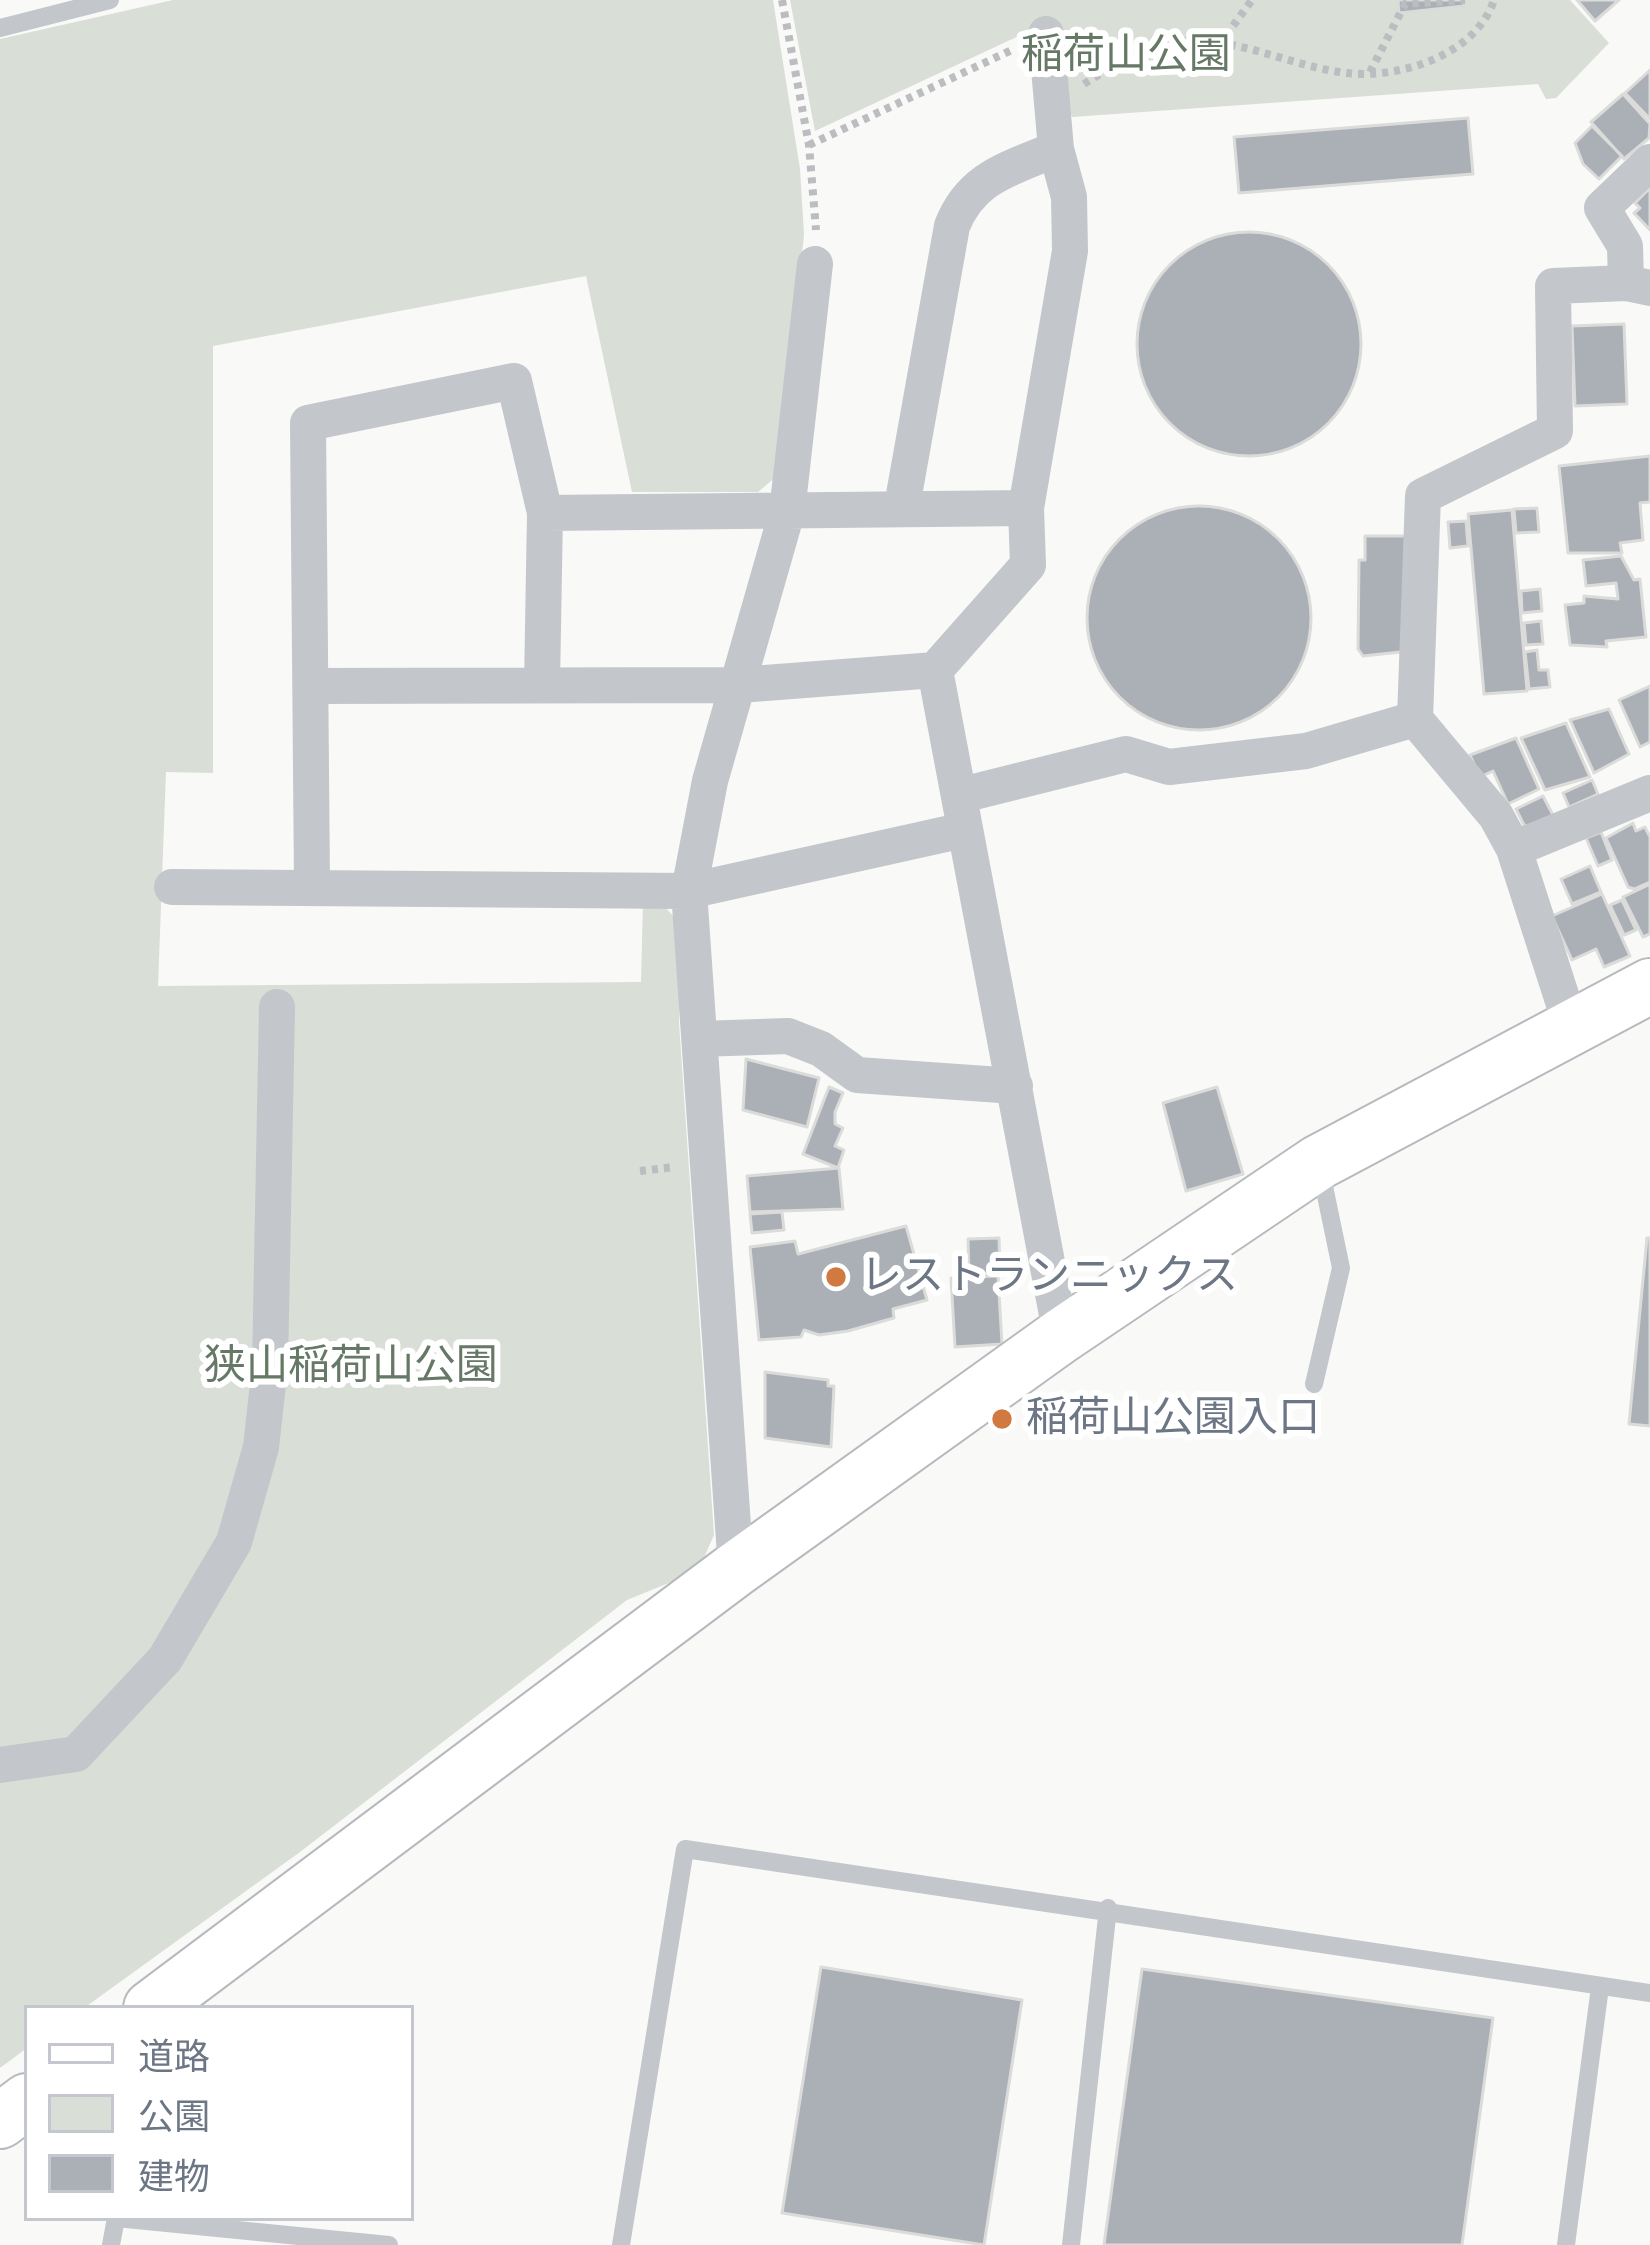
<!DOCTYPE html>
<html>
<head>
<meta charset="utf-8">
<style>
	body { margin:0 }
	#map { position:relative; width:1650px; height:2245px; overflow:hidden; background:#f9f9f8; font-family:"Work Sans","Noto Sans JP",sans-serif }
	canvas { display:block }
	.legend { position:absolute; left:24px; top:2005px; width:390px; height:216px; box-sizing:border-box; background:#fff; border:3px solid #c4c8ce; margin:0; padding:15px 21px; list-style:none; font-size:36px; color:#6c7685 }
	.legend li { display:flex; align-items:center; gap:24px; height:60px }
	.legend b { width:60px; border:3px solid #c4c8ce }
</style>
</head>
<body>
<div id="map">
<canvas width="1650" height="2245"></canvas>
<ul class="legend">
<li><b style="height:15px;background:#fff"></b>道路</li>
<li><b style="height:33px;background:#d9ded7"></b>公園</li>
<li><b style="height:33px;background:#abb0b7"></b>建物</li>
</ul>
</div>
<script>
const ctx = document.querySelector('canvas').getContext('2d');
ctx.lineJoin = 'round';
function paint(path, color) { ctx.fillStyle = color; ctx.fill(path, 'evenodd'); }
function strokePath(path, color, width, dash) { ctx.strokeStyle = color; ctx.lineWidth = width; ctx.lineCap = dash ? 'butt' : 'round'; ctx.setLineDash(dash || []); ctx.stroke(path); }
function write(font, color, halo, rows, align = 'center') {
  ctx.font = font + ' "Work Sans","Noto Sans JP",sans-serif'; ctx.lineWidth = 12; ctx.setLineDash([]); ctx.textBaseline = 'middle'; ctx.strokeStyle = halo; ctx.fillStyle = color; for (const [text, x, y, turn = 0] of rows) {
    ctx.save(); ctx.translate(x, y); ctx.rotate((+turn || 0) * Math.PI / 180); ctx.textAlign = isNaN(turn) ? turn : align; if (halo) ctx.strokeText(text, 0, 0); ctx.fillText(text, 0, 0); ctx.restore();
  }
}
paint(new Path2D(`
	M173 0H773L800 169 804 235 778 475 758 492H632L586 276 213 346V773L166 772 158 986 641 982 643 901 658 900 680 923 679 1023 714 1535 698 1571 627 1600 300 1852 84 2008H27V2048L0 2068V39Z
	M790 0H1570L1609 43 1556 98 1546 99 1538 84 1072 117 1038 27 815 131Z`), '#d9ded7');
const building = new Path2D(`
	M1398 0H1464V6L1399 13Z
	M1577 0H1619L1595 21Z
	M1650 70V119L1625 93Z
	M1623 94 1650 124 1649 138 1624 159 1591 122Z
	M1468 118 1473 174 1239 193 1234 137Z
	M1592 126 1622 156 1599 179 1583 164 1575 143Z
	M1650 188V230L1634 213 1640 208 1635 203Z
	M1137 344a112 112 0 1 1 224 0a112 112 0 1 1-224 0Z
	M1624 324 1627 404 1575 406 1572 326Z
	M1650 456V502L1640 503 1643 540 1620 543 1622 553H1568L1559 466Z
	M1087 618a112 112 0 1 1 224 0a112 112 0 1 1-224 0Z
	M1537 508 1539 532 1516 533 1514 509Z
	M1512 510 1527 691 1484 694 1468 514Z
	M1466 521 1468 546 1450 548 1448 522Z
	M1365 536H1407L1410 651 1363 656 1358 649 1359 560H1365Z
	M1621 556 1634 580 1640 579 1646 637 1606 641 1607 647 1570 645 1565 605 1584 603V596L1618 599 1616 583 1586 586 1583 560Z
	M1540 589 1542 611 1522 613 1521 591Z
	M1541 621 1543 644 1526 645 1524 623Z
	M1537 650 1539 670H1548L1550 687 1529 689 1525 652Z
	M1650 686V742L1640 747 1619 700Z
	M1609 709 1629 754 1594 773 1570 720Z
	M1566 723 1590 777 1545 790 1521 738Z
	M1516 738 1539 789 1508 804 1493 771 1480 777 1470 755Z
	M1592 780 1598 794 1569 807 1563 793Z
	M1543 796 1554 817 1531 828 1524 825 1516 809Z
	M1633 823 1636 831 1645 827 1650 837V882L1634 889 1628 887 1606 838Z
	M1601 832 1612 860 1598 866 1586 838Z
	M1590 866 1601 892 1572 904 1561 879Z
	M1650 884V934L1643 937 1623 897Z
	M1602 894 1630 956 1604 967 1596 949 1572 960 1552 916Z
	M1622 900 1636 930 1624 935 1610 905Z
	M746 1059 819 1078 807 1127 743 1110Z
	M829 1087 843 1093 835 1112V1124L843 1128 835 1146 844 1150 838 1168 803 1154Z
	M1217 1087 1243 1174 1186 1191 1163 1103Z
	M839 1168 843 1209 750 1212 747 1176Z
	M782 1212 784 1230 752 1233 750 1214Z
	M906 1226 927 1300 893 1309 894 1318 848 1331 819 1335 804 1330 801 1337 759 1340 750 1247 795 1241 798 1254Z
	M999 1238 1000 1273 969 1275 968 1239Z
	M1647 1238H1650V1426L1629 1424Z
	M998 1276 1002 1344 955 1347 951 1278Z
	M765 1372 828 1380V1386H834L831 1447 765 1438Z
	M821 1967 1022 2000 984 2245 782 2213Z
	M1142 1969 1493 2018 1462 2245H1104Z`);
paint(building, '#abb0b7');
strokePath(building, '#dbdbda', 3);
const secondary = new Path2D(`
	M151 2008 736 1569 1061 1336 1319 1162 1650 986
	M0 2121 27 2101`);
strokePath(secondary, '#b6b9be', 58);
strokePath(new Path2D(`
	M782 0 809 145 816 230
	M1219 45 1252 0
	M1370 72 1405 4 1465 0
	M1084 84C1115 64 1146 44 1184 41 1241 38 1293 67 1347 73 1400 79 1476 55 1494 0
	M809 145 1014 49
	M640 1171 675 1167`), '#bbbdc0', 8, [6, 6]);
strokePath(new Path2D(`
	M0 28 110 0
	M1314 1384 1341 1268 1320 1167
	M116 2218 389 2245
	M111 2245 116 2218
	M621 2245 685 1849 1650 1993
	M1071 2245 1108 1908
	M1566 2245 1600 1987`), '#c3c6ca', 18);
strokePath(new Path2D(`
	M1626 283 1625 246 1602 208 1650 162
	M902 506 952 226C972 176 1010 169 1056 149
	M545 513 1026 508
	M935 670 1061 1336
	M312 686 739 685 935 670 1028 565 1026 508 1070 251 1069 197 1056 149 1046 34
	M1415 719 1496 816 1514 849 1571 1026
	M962 795 1126 754 1169 767 1306 751 1415 719 1423 496 1555 431 1553 286 1626 283 1650 288
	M1514 849 1650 793
	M312 885 308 423 514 381 545 513 542 685
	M172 887 689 891 964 830
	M700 1039 788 1036 821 1049 857 1075 1015 1086
	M736 1569 689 891 710 781 787 512 815 264
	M0 1765 76 1754 165 1659 234 1542 261 1447 270 1366 277 1007`), '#c3c6ca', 36);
strokePath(secondary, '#fff', 54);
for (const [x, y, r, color] of [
	[836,1277,12,"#d07a41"],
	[1002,1419,12,"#d07a41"]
]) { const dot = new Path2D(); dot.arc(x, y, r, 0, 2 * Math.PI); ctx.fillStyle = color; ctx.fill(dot); strokePath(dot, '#fff', 4.5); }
write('42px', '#667866', '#fff', [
	["稲荷山公園",1126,56],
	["狭山稲荷山公園",351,1367]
]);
write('42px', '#6c7685', '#fff', [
	["レストランニックス",860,1277],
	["稲荷山公園入口",1026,1419]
], 'left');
</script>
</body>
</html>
